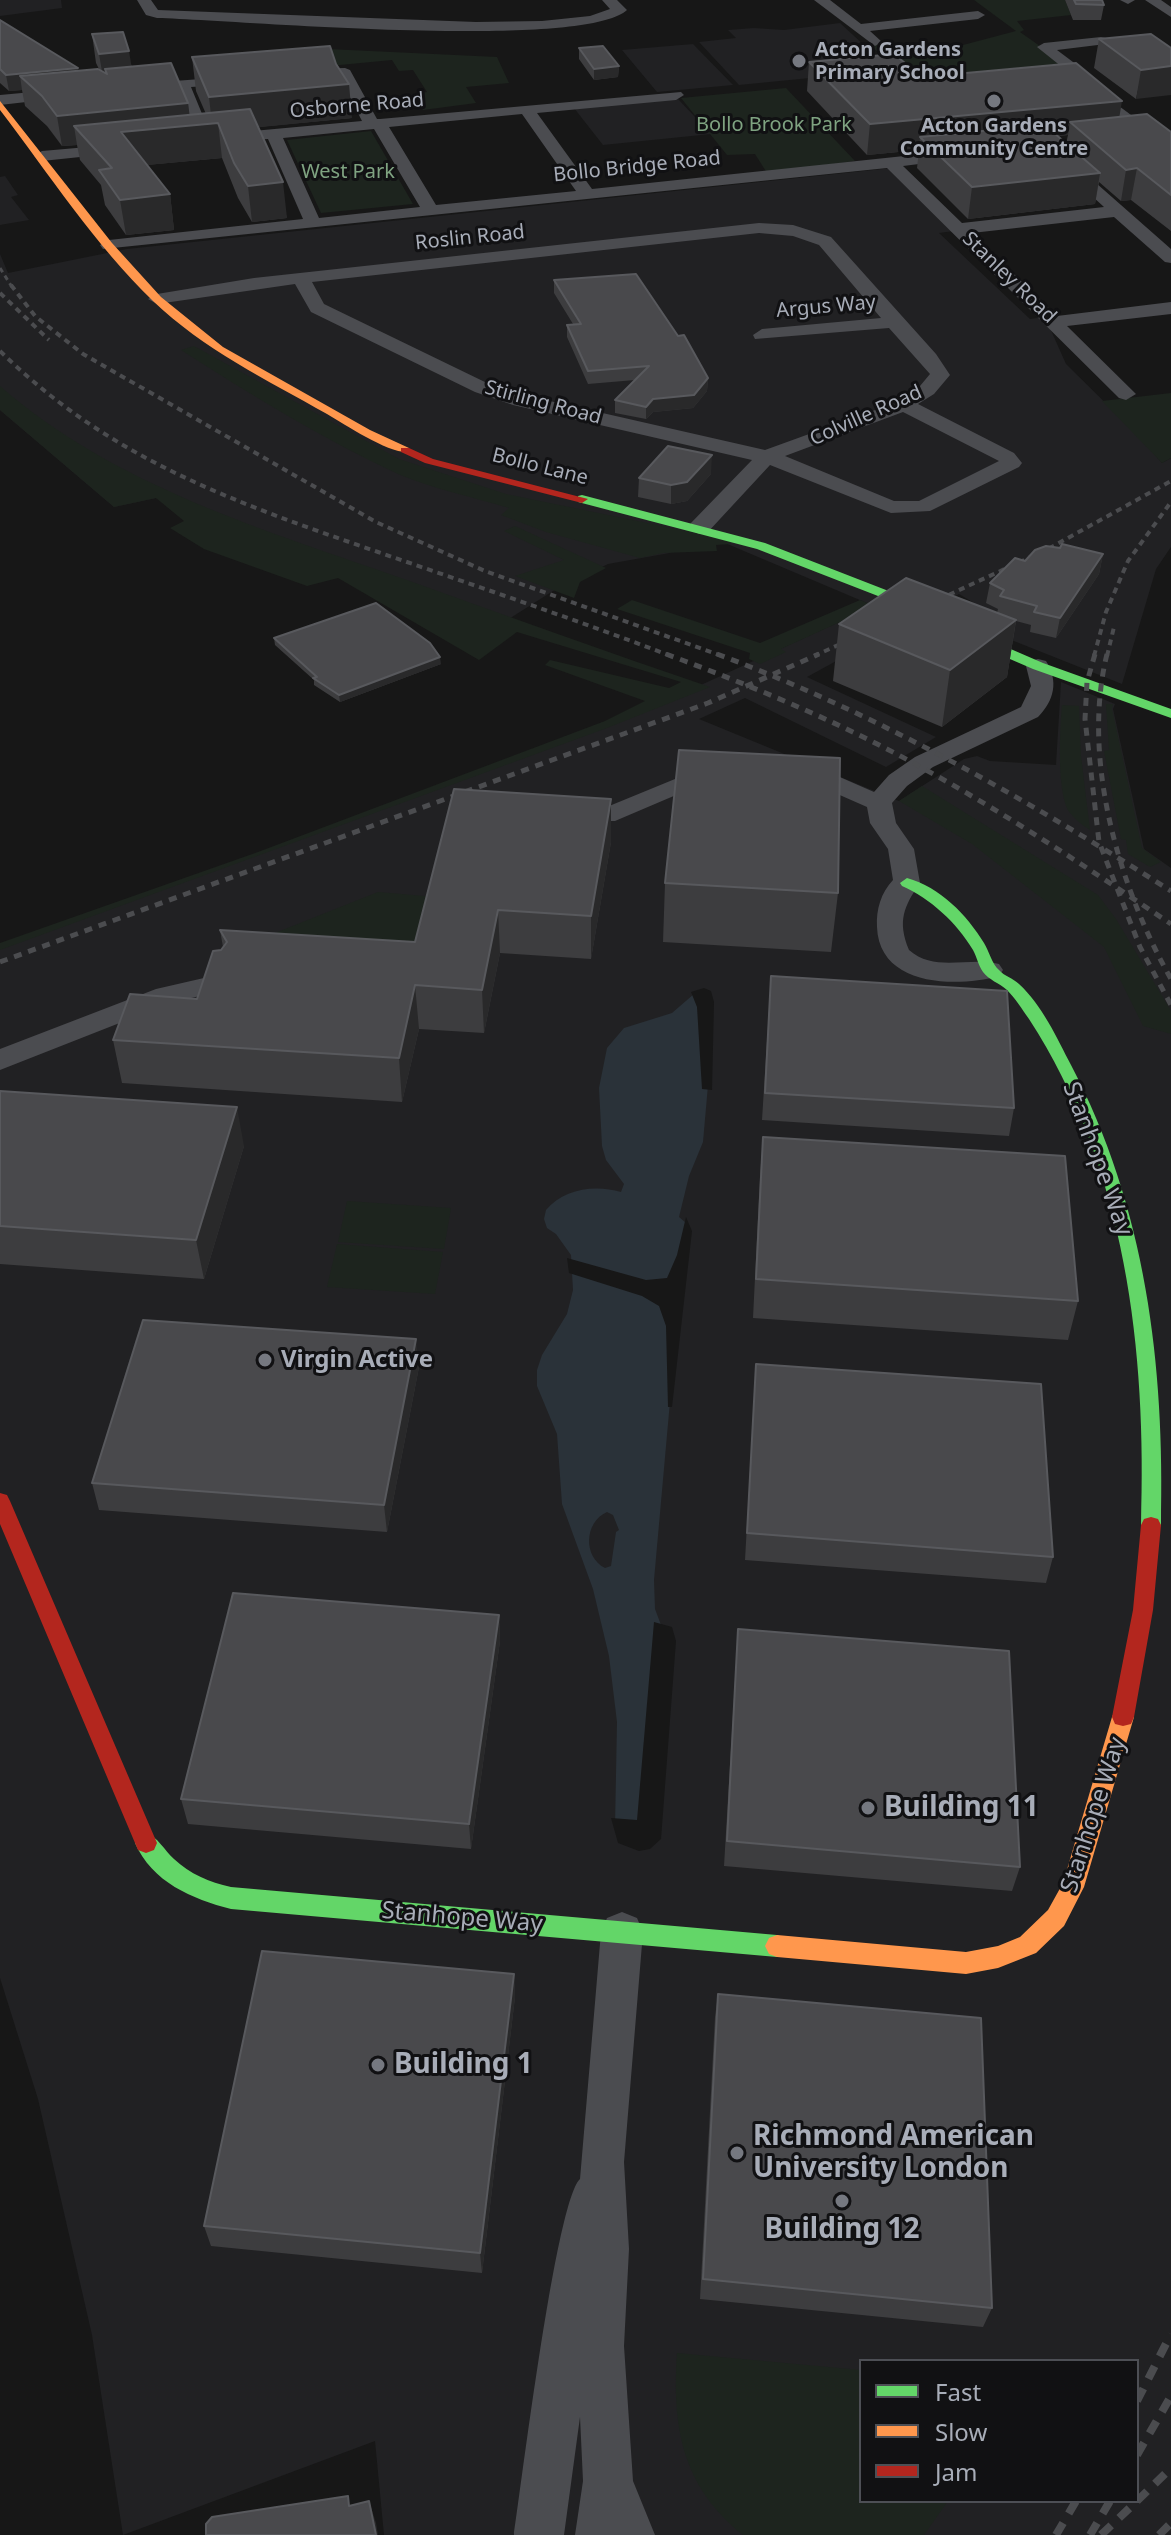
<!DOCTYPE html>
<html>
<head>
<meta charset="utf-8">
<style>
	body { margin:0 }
	#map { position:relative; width:1171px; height:2535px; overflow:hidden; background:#171717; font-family:"Noto Sans",sans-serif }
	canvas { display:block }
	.legend { position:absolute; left:859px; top:2359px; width:280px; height:144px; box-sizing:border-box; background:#111113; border:2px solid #4d4f55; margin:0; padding:10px 14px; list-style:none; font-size:24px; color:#a8adb8 }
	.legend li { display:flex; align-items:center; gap:16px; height:40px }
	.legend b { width:40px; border:2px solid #4d4f55 }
</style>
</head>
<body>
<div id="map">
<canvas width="1171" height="2535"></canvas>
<ul class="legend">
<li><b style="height:10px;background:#63d668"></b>Fast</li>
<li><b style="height:10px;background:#ff974d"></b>Slow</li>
<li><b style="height:10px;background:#b3261e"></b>Jam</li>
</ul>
</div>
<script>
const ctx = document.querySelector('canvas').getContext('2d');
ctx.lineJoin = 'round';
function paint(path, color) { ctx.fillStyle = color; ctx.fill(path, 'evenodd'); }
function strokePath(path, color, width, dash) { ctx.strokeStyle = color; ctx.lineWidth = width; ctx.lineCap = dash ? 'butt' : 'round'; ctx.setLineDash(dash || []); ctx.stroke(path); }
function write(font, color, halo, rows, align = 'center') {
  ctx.font = font + ' "Noto Sans",sans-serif'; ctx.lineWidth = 6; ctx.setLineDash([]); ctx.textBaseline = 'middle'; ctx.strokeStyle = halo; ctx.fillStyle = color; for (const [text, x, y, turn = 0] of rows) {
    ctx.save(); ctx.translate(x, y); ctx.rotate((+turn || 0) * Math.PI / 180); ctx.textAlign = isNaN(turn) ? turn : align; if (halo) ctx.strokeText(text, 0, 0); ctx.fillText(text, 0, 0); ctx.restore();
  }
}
paint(new Path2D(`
	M0 0H61L62 8 0 16Z
	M840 23 891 70 739 85 699 42 736 38 728 30 754 28 784 30Z
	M693 44 733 85 657 92 622 50Z
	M678 99 711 134 603 145 574 108Z
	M892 168 954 231 939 233 1030 319 1045 317 1066 364 1139 436 1162 463 1171 458V547L1156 569 1122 684 951 616 974 603 959 594 807 677 936 737 886 767 745 698 699 719 899 801 964 759 977 756 990 761 1056 765 1061 682 1115 704 1113 709 1144 849 1171 868V2535H384L375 2441 123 2535 92 2335 38 2099 0 1978V944L262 852 703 684 874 606 725 543 608 564 553 591 493 629 156 498 114 507 0 410V254L8 273 127 249ZM861 2361H1137V2501H861Z
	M5 176 18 195 11 197 29 220 0 225V177Z`), '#212123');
paint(new Path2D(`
	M974 0H1065L1071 15 1017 21 1024 30 1020 32 1071 68 969 94 901 73 869 44 891 42 905 54H929L1016 31Z
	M307 48 497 57 509 83 466 87 476 103 423 110 413 94 427 92 413 70 399 71 392 60 319 67Z
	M786 88 855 161 767 173 755 154 727 155 681 98Z
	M371 131 413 204 321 213 287 140Z
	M194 346 399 459 506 494 725 539 731 544 716 545 717 551 663 553 640 558 546 532 501 515 509 508C473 497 433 489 398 474 323 439 251 395 181 350Z
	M0 386C114 486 267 531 407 580 508 616 609 653 710 687L607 728 0 950V943L258 852 605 721 645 701 545 665 550 660 669 688 681 682 517 632 479 660 338 578 307 586 204 549 170 528 184 521 156 498 114 507 0 410Z
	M1171 393V458L1162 463 1102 401Z
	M515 526 606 568 580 582 574 598 515 576 564 560 504 531Z
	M632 600 760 643 860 600 875 606 781 649 786 652 760 664 749 659 750 653 617 609Z
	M1106 704H1113L1112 709 1142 848 1161 862 1150 867 1128 854 1126 840 1121 839 1104 751 1109 750Z
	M1062 705 1079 706 1081 756 1090 830C1082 825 1076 820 1071 814 1056 798 1060 727 1062 705Z
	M922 786 1098 895 1116 919 1171 1011V1034L1143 1026 1104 947 972 844 899 801Z
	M378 892 436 897 419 957 260 939Z
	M347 1201 451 1208 444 1249 338 1242Z
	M337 1244 443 1252 435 1294 327 1287Z
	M677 2353 861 2370V2501H948L924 2535H743C682 2486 672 2428 677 2353Z`), '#1d241e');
paint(new Path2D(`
	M694 994 711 1051 703 1142 689 1176 679 1217 686 1223 654 1580 655 1609 661 1625 657 1838 615 1827 617 1722 609 1656 593 1589 562 1504 557 1434 537 1386V1370L542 1355 567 1314 573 1290 571 1255 556 1234 547 1228 544 1219 546 1210C563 1189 595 1184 621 1192L624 1184 606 1160 602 1146 599 1088 607 1048 624 1028 672 1013ZM607 1512 613 1515 619 1530 616 1532 611 1566 605 1568C583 1557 584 1522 607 1512Z`), '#2a3239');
paint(new Path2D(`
	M704 988 711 991 714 1002 712 1090 702 1089 697 1007 691 992Z
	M686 1217 692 1231 672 1407H668L666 1326 659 1306 642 1296 569 1273 567 1258 646 1280 667 1278 677 1255Z
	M654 1622 672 1627 676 1641 661 1839 650 1849 639 1851 618 1843 611 1818 637 1820Z`), '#171717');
paint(new Path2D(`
	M137 0H151L158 10 476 22 542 21 590 16 610 9 602 0H617L627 10C581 51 235 20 157 18L146 15Z
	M814 0H830L861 24 978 11 985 15 978 19 870 31 882 42 875 46Z
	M1120 0H1135L1128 4Z
	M1145 0H1161L1171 7V17Z
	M1101 37 1106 38V44L1057 50 1077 65 1092 86 1154 132V138H1142L1082 92 1067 71 1037 47 1044 43Z
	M345 68 350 70 377 119H380L681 92 684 95 676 100 537 113 592 189 961 150 967 152V158L903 166 962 223 1104 207 1057 164 1065 159 1071 161 1171 249V263L1165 262 1114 217 972 233 1057 316 1171 302V314L1067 326 1136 394 1126 400 1119 398 887 168 103 249 100 245 109 240 303 219 268 139 199 143 177 88 139 92 131 87 134 84 241 76V82L236 84 191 87 212 138 220 134 362 121 340 78 298 79 290 74 298 69ZM522 114 576 191 436 205 389 127ZM374 129 420 207 319 218 283 138Z
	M65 89 73 94 70 97 0 105V95Z
	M122 144 128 146V152L42 161 34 156 42 151Z
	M759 223 793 225 831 237 936 354 950 375 934 394 918 404 1014 453 1022 463 1019 467 930 511 891 513 770 465 707 533 699 534 688 528 691 523 752 460 513 405 475 392 311 312 295 284 157 304 148 299 157 294 254 278ZM759 233 793 236 819 245 881 318 762 329 753 335 755 339 889 328 930 374 920 386 878 409 765 450 519 394 489 384 324 304 312 282ZM903 412 999 461 919 501H894L785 456Z
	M1038 659 1046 661C1059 681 1054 701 1038 717L933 767 907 786 892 803 896 823 914 849 920 883C904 906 897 921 909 950 935 973 970 956 999 964L1003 970 999 976C955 988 879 986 877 927 876 909 881 893 893 880L888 849 870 823 867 807 792 774 789 769 792 764H810L874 792 889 775 915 757 1021 707 1031 686 1026 666 1030 661Z
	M714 763 723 765 726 770 723 775 615 821H597L593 816 597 811Z
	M217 975 227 978 231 984 227 990 173 1002 0 1070V1049L156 989Z
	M622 1912 637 1918 643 1932 624 2162 629 2249 624 2346 633 2481 655 2535H575L583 2481 580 2417 564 2535H514C522 2483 556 2201 580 2179L601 1932 607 1918Z`), '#4b4c50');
paint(new Path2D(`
	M582 495 765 543 886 590 946 621 1043 663 1171 709V718L1033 669 936 627 878 596 757 549 578 502V496Z
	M907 878C940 887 967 915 984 943 989 951 992 964 999 970 1004 976 1013 978 1019 984 1042 1005 1057 1038 1071 1065 1146 1208 1165 1365 1161 1525L1158 1531 1151 1533 1144 1531 1141 1525C1147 1351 1126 1168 1029 1019 1022 1009 1015 998 1007 990 999 983 989 980 983 972 978 965 977 957 973 950 956 922 931 899 902 886L900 883Z
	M146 1833C158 1837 164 1850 174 1859 190 1874 209 1882 231 1887L777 1935 785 1938 789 1946 785 1954 777 1957 231 1909C192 1899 152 1882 135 1843L138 1836Z`), '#63d668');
paint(new Path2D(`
	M0 101 112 243 161 297 223 347 370 430 409 448V452C389 454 346 425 327 414 267 380 203 349 153 301 95 245 49 174 0 110Z
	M1123 1708 1131 1710 1134 1717 1084 1887 1064 1926 1036 1953 998 1968 966 1974 777 1957 769 1954 765 1946 769 1938 777 1935 966 1952 998 1946 1020 1937 1048 1910 1063 1883 1112 1717 1115 1710Z`), '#ff974d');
paint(new Path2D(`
	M401 448H409L433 459 588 499 582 503 425 463 401 452Z
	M0 1493 7 1495 10 1501 157 1843 154 1850 146 1853 138 1850 135 1843 0 1524Z
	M1151 1517 1158 1519 1161 1525 1153 1610 1134 1717 1131 1724 1123 1726 1115 1724 1112 1717 1133 1610 1141 1525 1144 1519Z`), '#b3261e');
strokePath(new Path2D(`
	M0 268 12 287`), '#4b4c4f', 3, [5, 4]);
strokePath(new Path2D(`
	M11 285 35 316 83 354 376 522 485 571 722 656
	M0 293 49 340
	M0 351C111 460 234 502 378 552 476 586 574 619 671 656
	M929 604 1048 549 1171 481
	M814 656 856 637
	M1094 656 1106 612 1128 561 1171 502
	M1107 656 1114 627`), '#4b4c4f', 4, [6, 5]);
strokePath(new Path2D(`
	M666 654C752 686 837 721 917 765 1005 813 1088 868 1171 924
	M717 654C878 714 1026 799 1171 891
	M1095 654 1087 682 1085 719 1099 842 1140 947 1171 1005
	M1107 654C1081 759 1119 887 1171 979
	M0 962 708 703 819 654`), '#4b4c4f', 5, [8, 7]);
strokePath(new Path2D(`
	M1137 2401 1171 2334
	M1137 2455 1171 2396
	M1137 2501 1171 2468
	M1056 2535 1076 2501
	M1090 2535 1110 2501
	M1101 2535 1137 2501
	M1159 2535 1171 2523`), '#4b4c4f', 8, [14, 11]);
paint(new Path2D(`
	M1065 0H1102L1104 5 1101 20H1073Z
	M0 20 79 71 99 69 96 63 92 34 132 66 188 103 189 115 206 114 196 91 192 57 352 118 258 127 287 218 252 222 238 198 222 158 146 165 170 194 174 230 126 235 105 205 101 185 80 160 77 145 62 146 47 126 25 106 22 90 9 91 0 83Z
	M1151 34 1136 99 1094 68 1099 39Z
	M579 48 619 66 618 77 594 80 579 59Z
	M809 62 922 77 1120 117 1171 132V231L1131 200 1121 201 1099 182 1095 204 968 219 917 168 919 150 867 155 807 91ZM1068 135 1066 144 1058 136Z
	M554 280 708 378 707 391 693 408 653 412 646 419 615 413V400L635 380 588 384 567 337V325L573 324 554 293Z
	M711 474 687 501 671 504 638 497 639 478Z
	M1103 554 1099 574 1056 638 1030 632 1031 625 1016 621 1007 677 942 727 833 681 839 624 997 613 998 609 986 603 990 583 1025 561Z
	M274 638 441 664 340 702 314 685V680L275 645Z
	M611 799V842L591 959 500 953 484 1033 419 1029 402 1102 122 1083 113 1040 197 999 223 947 220 930 415 942Z
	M665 883 838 893 831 952 663 942Z
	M771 976 1014 1108 1009 1136 762 1120Z
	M0 1091 244 1146 204 1279 0 1264Z
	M763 1137 1078 1301 1068 1340 753 1318 760 1176Z
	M756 1364 1053 1557 1046 1583 745 1560Z
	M419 1367 387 1532 99 1510 92 1483Z
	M499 1615 500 1641 471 1849 188 1824 181 1799Z
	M738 1629 1020 1867 1012 1891 724 1866Z
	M514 1974 515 1997 482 2273 211 2246 204 2226Z
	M718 1994 992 2308 983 2327 700 2299 715 2017Z`), '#3d3d3f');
paint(new Path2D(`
	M129 51 134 81 105 69 107 83H104L99 54Z
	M619 66 618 77 594 80V69Z
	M1171 66V95L1136 99 1141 70Z
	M78 68 81 85 20 76 22 90 9 91 6 75Z
	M349 84 352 118 221 131 218 123 222 158 126 167 74 126 77 145 62 146 57 116 188 103 191 126 212 124 209 97Z
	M1122 101 1117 131 1070 122 1068 135 932 148 920 137 919 150 867 155 870 124Z
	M1137 168 1131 200 1121 201 1126 170Z
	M1100 173 1095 204 968 219 972 187Z
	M283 182 287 218 252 222 248 186Z
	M170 194 174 230 126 235 120 200Z
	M708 378 707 391 693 408 653 412 646 419V407L653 399Z
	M712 455 711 474 687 501 671 504V485Z
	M1103 554 1099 574 1056 638 1060 618Z
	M1016 620 1007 677 942 727 950 670Z
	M440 657 441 664 340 702 339 695Z
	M611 799V842L591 959V916Z
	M498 910 500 953 484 1033 482 990Z
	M415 985 419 1029 402 1102 399 1058Z
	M237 1107 244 1146 204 1279 196 1240Z
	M416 1339 419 1367 387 1532 384 1505Z
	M499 1615 500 1641 471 1849 469 1824Z
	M514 1974 515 1997 482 2273 480 2253Z
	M369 2501 376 2523 378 2535H376Z`), '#29292a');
const building = new Path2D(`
	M1074 0H1102L1104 5 1076 4Z
	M0 20 78 68 6 75 0 69Z
	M123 32 129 51 99 54 92 34Z
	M1151 34 1171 48V66L1141 70 1099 39Z
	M330 46 336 64 349 84 209 97 192 57Z
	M603 46 619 66 594 69 579 48Z
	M894 54 922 77 1076 63 1122 101 870 124 809 62Z
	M171 63 188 103 57 116 42 96 20 76 98 69 107 74 105 69Z
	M250 109 283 182 248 186 234 163 218 123 121 132 170 194 120 200 99 170 112 168 74 126Z
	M1147 114 1171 132V195L1137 168 1126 170 1070 122Z
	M1045 125 1100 173 972 187 920 137Z
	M636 274 678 336 684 335 708 378 694 395 653 399 646 407 615 400 649 366 588 371 567 325 581 324 554 280Z
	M668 446 712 455 687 482 671 485 639 478Z
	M1062 544 1103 554 1060 618 1034 612 1037 606 1000 596 1004 590 990 583 1015 558 1025 561 1035 550 1046 546 1060 548Z
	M906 578 1016 620 950 670 839 624Z
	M376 603 430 643 440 657 339 695 313 678 317 677 274 638Z
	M679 750 840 758 838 893 665 883Z
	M454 789 611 799 591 916 498 910 482 990 415 985 399 1058 113 1040 130 994 197 999 213 951 221 950 227 942 220 930 415 942Z
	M771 976 1007 991 1014 1108 765 1093Z
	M0 1091 237 1107 196 1240 0 1226Z
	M763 1137 1065 1156 1078 1301 756 1279Z
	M143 1320 416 1339 384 1505 92 1483Z
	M756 1364 1041 1384 1053 1557 747 1533Z
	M233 1593 499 1615 469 1824 181 1799Z
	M738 1629 1009 1651 1020 1867 727 1841Z
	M262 1951 514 1974 480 2253 204 2226Z
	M718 1994 981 2018 992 2308 703 2279Z
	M348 2496 349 2506 369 2501 376 2535H206V2524L212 2517Z`);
paint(building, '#49494c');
strokePath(building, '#58595d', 2);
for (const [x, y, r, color] of [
	[799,61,8,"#757880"],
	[994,101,8,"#757880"],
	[265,1360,8,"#757880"],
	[868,1808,8,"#757880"],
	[378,2065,8,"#757880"],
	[737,2153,8,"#757880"],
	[842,2201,8,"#757880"]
]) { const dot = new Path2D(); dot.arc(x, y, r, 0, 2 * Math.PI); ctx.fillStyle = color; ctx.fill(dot); strokePath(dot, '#111113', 3); }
write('bold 20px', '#a8adb8', '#111113', [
	["Acton Gardens",815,50],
	["Primary School",815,73],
	["Acton Gardens",994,126,"center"],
	["Community Centre",994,149,"center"]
], 'left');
write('20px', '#a8adb8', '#111113', [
	["Osborne Road",357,106,-5],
	["Bollo Bridge Road",637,167,-6],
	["Roslin Road",470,238,-6],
	["Stanley Road",1009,278,44],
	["Argus Way",826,307,-5],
	["Stirling Road",543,403,15],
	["Colville Road",866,416,-24],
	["Bollo Lane",540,467,14]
]);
write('20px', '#7fa381', '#111113', [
	["Bollo Brook Park",774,125],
	["West Park",348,172]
]);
write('24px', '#a8adb8', '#111113', [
	["Stanhope Way",1097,1159,70],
	["Stanhope Way",1094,1815,-72],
	["Stanhope Way",462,1918,5]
]);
write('bold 24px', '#a8adb8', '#111113', [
	["Virgin Active",281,1360]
], 'left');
write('bold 28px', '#a8adb8', '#111113', [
	["Building 11",884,1808],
	["Building 1",394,2065],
	["Richmond American",753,2137],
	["University London",753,2169],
	["Building 12",842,2230,"center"]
], 'left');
</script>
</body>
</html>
